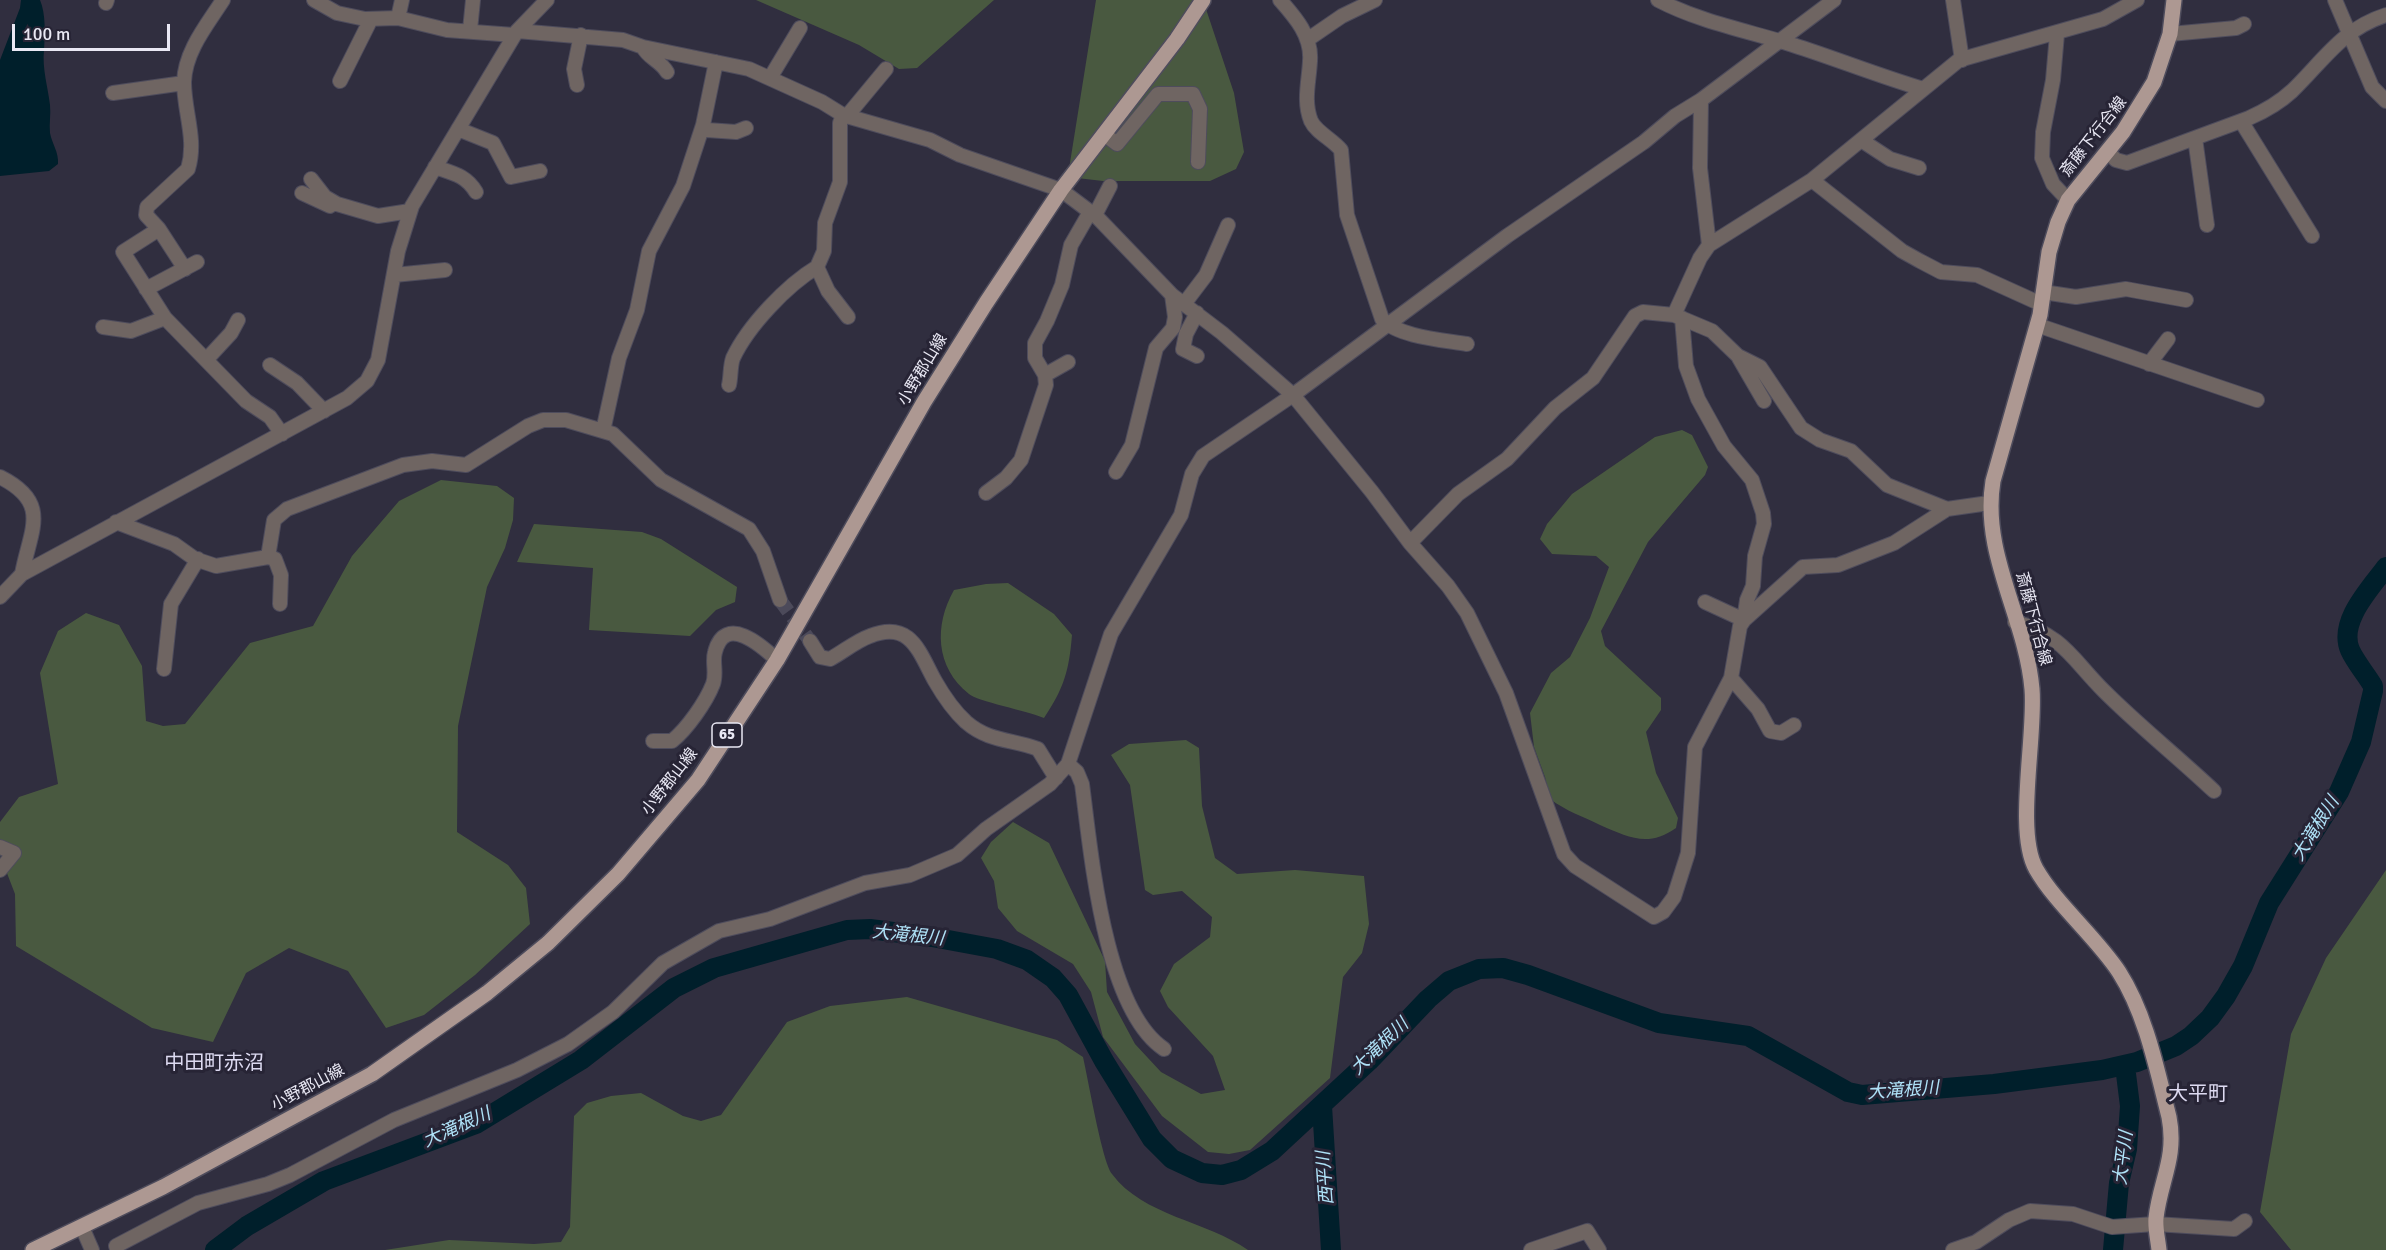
<!DOCTYPE html>
<html>
<head>
<meta charset="utf-8">
<style>
	body { margin:0 }
	#map { position:relative; width:2386px; height:1250px; overflow:hidden; background:#302e3f; font-family:Signika,sans-serif }
	canvas { display:block }
	.scale { position:absolute; left:12px; top:24px; width:158px; height:27px; box-sizing:border-box; border:3px solid #e9e8f4; border-top:0; padding-left:8px; font-size:18px; line-height:21px; white-space:nowrap; color:#e9e8f4; -webkit-text-stroke:4px #272435; paint-order:stroke }
</style>
</head>
<body>
<div id="map">
<canvas width="2386" height="1250"></canvas>
<div class="scale">100 m</div>
</div>
<script>
const ctx = document.querySelector('canvas').getContext('2d');
ctx.lineJoin = 'round';
function paint(path, color) { ctx.fillStyle = color; ctx.fill(path, 'evenodd'); }
function strokePath(path, color, width, dash) { ctx.strokeStyle = color; ctx.lineWidth = width; ctx.lineCap = dash ? 'butt' : 'round'; ctx.setLineDash(dash || []); ctx.stroke(path); }
function write(font, color, halo, rows, align = 'center') {
  ctx.font = font + ' Signika,"Noto Sans JP",sans-serif'; ctx.lineWidth = 6; ctx.setLineDash([]); ctx.textBaseline = 'middle'; ctx.strokeStyle = halo; ctx.fillStyle = color; for (const [text, x, y, turn = 0] of rows) {
    ctx.save(); ctx.translate(x, y); ctx.rotate((+turn || 0) * Math.PI / 180); ctx.textAlign = isNaN(turn) ? turn : align; if (halo) ctx.strokeText(text, 0, 0); ctx.fillText(text, 0, 0); ctx.restore();
  }
}
paint(new Path2D(`
	M756 0H994L917 68 899 69 859 45Z
	M1096 0H1203L1234 93 1244 152 1236 169 1210 181H1103L1077 178 1069 169Z
	M1682 430 1692 435 1708 467 1705 475 1648 542 1601 631 1605 646 1661 698V710L1646 732 1656 773 1678 818 1676 828C1648 848 1628 837 1600 825 1582 816 1566 811 1550 799L1545 777 1534 747 1530 713 1551 673 1570 657 1590 618 1609 567 1596 556 1552 554 1540 539 1547 524 1572 494 1655 437Z
	M441 480 497 486 514 498 513 520 505 548 487 587 458 726 457 832 508 865 526 888 530 924 475 975 424 1015 386 1028 348 971 289 948 246 973 213 1042 152 1028 16 946 15 894 0 855V822L19 797 58 784 40 673 58 631 86 613 119 625 142 666 146 721 163 726 185 724 250 643 313 626 352 556 399 501Z
	M534 524 642 532 661 539 737 587 735 602 716 610 690 636 589 630 593 568 517 562Z
	M1008 583 1054 614 1072 635C1069 671 1064 688 1044 718 1028 711 976 701 969 694 935 667 934 625 954 590L986 584Z
	M1186 740 1199 748 1202 806 1215 858 1237 874 1295 870 1364 876 1369 924 1362 953 1343 977 1330 1078 1250 1150 1229 1154 1208 1152 1162 1116 1103 1037 1091 992 1073 964 1017 931 998 908 994 881 981 858 991 842 1013 822 1049 843 1105 961 1107 992 1135 1044 1161 1072 1201 1094 1225 1090 1213 1056 1168 1007 1160 991 1174 964 1210 937 1212 917 1182 891 1153 895 1145 890 1130 785 1111 755 1129 744Z
	M2386 870V1250H2291L2260 1212 2291 1034 2326 958Z
	M907 997 1057 1040 1083 1057C1088 1078 1102 1161 1112 1174 1143 1216 1207 1221 1248 1250H385L449 1240 534 1244 561 1242 570 1227 574 1116 587 1103 611 1096 641 1093 683 1116 701 1121 721 1115 787 1022 830 1006Z`), '#495940');
paint(new Path2D(`
	M21 0H40C46 14 45 35 44 50 42 69 48 87 50 105 51 114 49 124 50 133 52 144 59 152 58 164L49 171 0 176V60L20 8Z`), '#001f2b');
strokePath(new Path2D(`
	M1322 1106 1331 1250
	M215 1250 247 1226 324 1181 476 1124 581 1060 674 988 714 968 847 930 870 929 932 937 997 949 1027 960 1053 978 1068 995 1104 1061 1152 1139 1172 1159 1202 1173 1222 1175 1241 1170 1272 1151 1369 1061 1428 999 1449 981 1479 969 1503 968 1528 975 1659 1023 1748 1036 1848 1092 1862 1095 1994 1084 2102 1070 2137 1062 2176 1046 2191 1036 2210 1018 2226 996 2243 966 2269 903 2339 792 2361 742 2373 691V686C2366 674 2356 663 2350 650 2338 621 2371 588 2386 567
	M2113 1250 2119 1183 2127 1149 2130 1106 2125 1066`), '#001f2b', 20);
strokePath(new Path2D(`
	M780 600 810 641`), '#4c4a5a', 14, [14, 7]);
const minor = new Path2D(`
	M223 0C207 25 185 51 184 82 184 112 197 139 188 169L147 207 146 215 159 229 123 252 165 318 246 401 270 417 282 434
	M314 0 337 13 365 19 398 18 447 30 514 35
	M1280 0C1295 17 1312 36 1310 61 1309 82 1303 101 1311 121 1316 132 1333 140 1341 150L1347 215 1382 319C1398 337 1444 340 1467 344
	M1658 0C1700 22 1748 31 1793 45 1837 59 1879 76 1923 89
	M1953 0 1962 60
	M2335 0 2372 87 2386 101
	M106 3 107 0
	M398 18 402 0
	M470 30 473 0
	M517 31 623 40 643 47 749 69 822 102 843 115 930 140 960 155 1061 190 1097 217 1172 295 1222 333 1293 395 1372 492 1410 543 1448 586 1467 613 1506 693 1564 854 1575 866 1654 917 1663 912 1674 897 1688 853 1695 747 1731 678 1740 626 1744 620 1803 567 1838 565 1894 543 1947 509 1989 503
	M2057 34 2053 80 2043 132 2042 158 2053 184 2068 200
	M2170 34 2236 28 2244 24
	M1307 40 1342 16 1375 0
	M643 47C648 58 661 61 667 72
	M716 62 703 125 707 130 736 132 746 128
	M770 78 800 28
	M340 81 371 19
	M577 85 574 69 581 35
	M113 93 184 83
	M1701 100 1700 168 1709 245
	M843 115 840 123V182L825 223 824 251 817 267 828 291 848 317
	M847 116 886 69
	M2241 121 2312 236
	M458 129 493 143 511 177 540 171
	M1104 134 1117 144 1158 94H1193L1200 109 1198 162
	M2195 138 2207 225
	M1861 140 1890 159 1919 168
	M2107 151 2116 160 2127 163 2249 118C2265 111 2279 103 2292 91 2324 60 2342 29 2386 15
	M435 167C452 173 466 175 476 192
	M311 179 325 197 337 204 378 216 410 211
	M1812 180 1902 251 1920 261 1941 272 1977 275 2041 304
	M302 193 330 206
	M1095 215 1110 186
	M159 229 185 269
	M394 275 445 270
	M146 289 197 262
	M2043 292 2076 297 2126 289 2186 300
	M1184 304 1206 275 1228 225
	M1197 313 1186 334 1183 349 1197 356
	M1674 315 1700 258 1709 245 1812 180 1959 60 2103 19 2137 0
	M1682 318 1686 366 1698 399 1724 446 1752 480 1763 513 1764 524 1755 556 1753 586 1747 600 1744 620 1705 602
	M2037 325 2257 400
	M103 327 131 331 165 318
	M1739 358 1764 401
	M206 360 231 333 238 320
	M2149 364 2168 339
	M270 365 297 383 324 411
	M1045 375 1068 362
	M729 385C731 377 730 366 733 358 748 326 787 285 817 267
	M603 431 619 358 637 310 649 251 683 186 703 125
	M1116 472 1132 445 1156 348 1173 328 1175 317 1172 295
	M0 477C52 503 30 530 22 574
	M986 493 1006 478 1021 460 1046 385 1045 375 1035 358V343L1047 321 1062 285 1071 245 1090 212
	M116 522 174 544 195 559 216 566 268 557 274 520 287 509 403 465 432 461 466 465 528 426 543 420H566L613 434 661 480 749 529 763 551 780 600
	M1410 543 1458 494 1507 459 1555 408 1593 378 1635 316 1643 312 1674 315 1712 331 1738 356 1760 367 1801 428 1820 440 1851 451 1887 485 1947 509
	M268 557 275 559 281 575 280 604
	M0 597 22 574 347 398 367 381 378 360 398 251 412 206 517 31 547 0
	M2015 622C2063 635 2072 659 2104 691 2139 726 2178 757 2214 791
	M810 641 820 657 830 659C843 652 856 641 870 636 911 620 919 652 935 681 943 695 954 711 966 722 989 742 1012 739 1038 749L1056 778
	M164 669 171 604 198 559
	M1731 678 1758 709 1770 731 1781 733 1794 725
	M653 741H672C687 729 706 702 713 684 717 673 712 662 715 652 725 613 762 646 777 660
	M1068 764 1077 772 1082 784C1091 852 1104 1009 1164 1049
	M0 847 14 853 0 870
	M82 1227 92 1250
	M116 1246 198 1203 268 1184 290 1175 394 1120 517 1070 568 1044 613 1012 663 963 719 931 770 919 865 883 910 875 957 855 986 829 1050 784 1068 764 1111 634 1181 515 1192 474 1203 456 1293 395 1507 236 1644 142 1675 116 1701 100 1834 0
	M1531 1250 1587 1231 1599 1250
	M1953 1250 1976 1242 2009 1220 2030 1211 2073 1214 2112 1227 2155 1224 2234 1229 2245 1221`);
const major = new Path2D(`
	M33 1250 163 1187 372 1074 487 993 548 943 618 874 698 780 777 660 924 402 986 303 1061 190 1177 39 1203 0
	M2159 1250C2158 1240 2155 1228 2156 1218 2160 1181 2177 1158 2169 1117 2157 1070 2146 1014 2119 972 2096 937 2056 904 2036 869 2015 832 2036 735 2032 689 2026 618 1981 554 1993 481L2040 315 2049 252 2058 222 2068 200 2123 132 2154 82 2170 34 2174 0`);
strokePath(minor, '#4e4c5c', 16);
strokePath(major, '#4e4c5c', 18);
strokePath(minor, '#6f6562', 14);
strokePath(major, '#ad9892', 15);
for (const [x, y, w] of [
	[727,735,30]
]) { const box = new Path2D(); box.roundRect(x - w / 2, y - 12, w, 24, 4.5); ctx.fillStyle = '#272435'; ctx.fill(box); strokePath(box, '#e9e8f4', 1.5); }
write('bold 15px', '#e9e8f4', null, [
	["65",727,735]
]);
write('16px', '#e9e8f4', '#272435', [
	["斎藤下行合線",2094,137,-52],
	["小野郡山線",923,370,-59],
	["斎藤下行合線",2033,619,75],
	["小野郡山線",670,782,-52],
	["小野郡山線",308,1088,-28]
]);
write('italic 18px', '#afe2f8', '#272435', [
	["大滝根川",2316,829,-58],
	["大滝根川",908,936,6],
	["大滝根川",1380,1047,-44],
	["大滝根川",1903,1091,-4],
	["大滝根川",457,1128,-24],
	["大平川",2124,1158,-83],
	["西平川",1326,1178,-94]
]);
write('20px', '#dddaf1', '#272435', [
	["中田町赤沼",214,1064],
	["大平町",2198,1095]
]);
</script>
</body>
</html>
